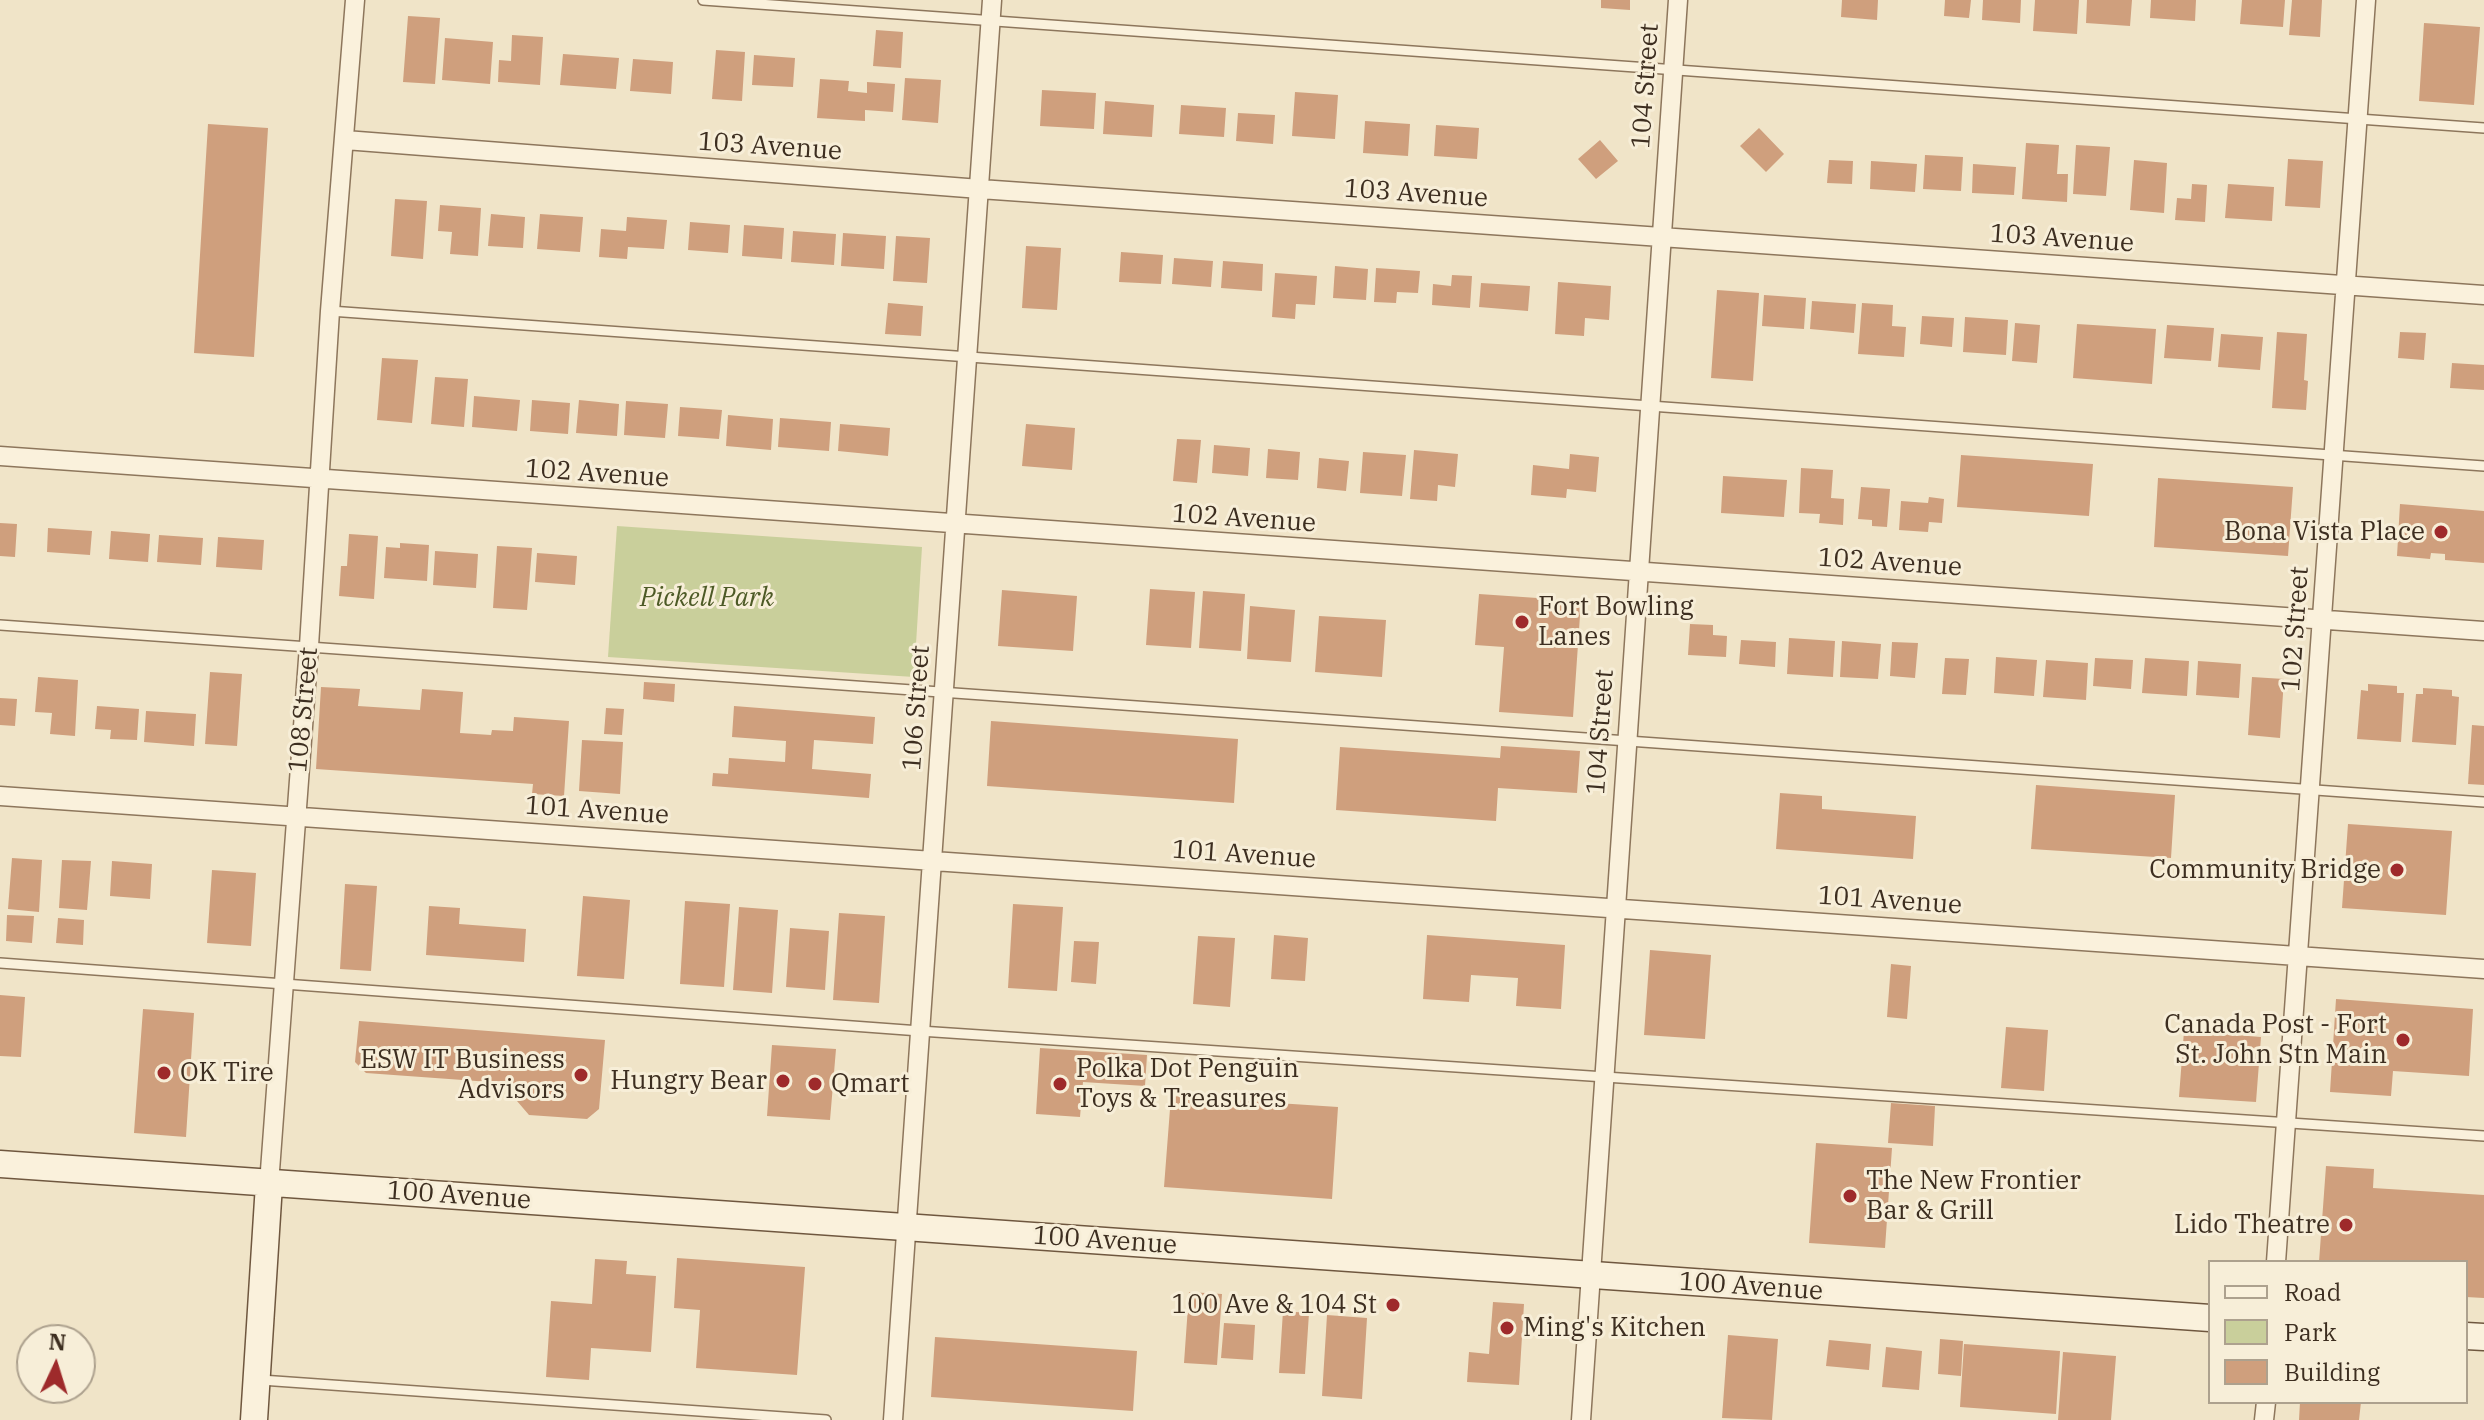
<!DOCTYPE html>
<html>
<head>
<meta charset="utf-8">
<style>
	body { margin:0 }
	#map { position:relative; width:2484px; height:1420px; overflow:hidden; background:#f0e4c8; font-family:"IBM Plex Serif",serif }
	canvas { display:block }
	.legend { position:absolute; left:2208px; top:1260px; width:260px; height:144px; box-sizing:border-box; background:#f7eed8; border:2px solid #ada18e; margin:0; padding:10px 14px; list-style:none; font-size:24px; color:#3d2e20 }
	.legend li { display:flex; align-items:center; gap:16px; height:40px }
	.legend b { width:40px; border:2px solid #ada18e }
	.north { position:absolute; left:16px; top:1324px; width:80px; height:80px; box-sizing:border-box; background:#f7eed8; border:2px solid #ada18e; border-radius:50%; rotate:4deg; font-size:22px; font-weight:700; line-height:32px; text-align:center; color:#3d2e20 }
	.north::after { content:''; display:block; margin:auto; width:28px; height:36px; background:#9e2a2b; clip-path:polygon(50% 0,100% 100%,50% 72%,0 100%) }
</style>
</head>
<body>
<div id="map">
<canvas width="2484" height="1420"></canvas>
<ul class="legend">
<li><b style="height:10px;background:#faf1dc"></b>Road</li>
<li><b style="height:22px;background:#c9cf9b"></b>Park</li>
<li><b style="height:22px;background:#cf9f7d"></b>Building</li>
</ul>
<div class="north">N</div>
</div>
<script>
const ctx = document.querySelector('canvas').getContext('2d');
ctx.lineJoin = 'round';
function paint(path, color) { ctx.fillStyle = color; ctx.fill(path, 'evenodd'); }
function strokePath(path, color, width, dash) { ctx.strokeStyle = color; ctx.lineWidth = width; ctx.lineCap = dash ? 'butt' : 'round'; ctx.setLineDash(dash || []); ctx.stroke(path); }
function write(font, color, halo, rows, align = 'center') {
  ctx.font = font + ' "IBM Plex Serif",serif'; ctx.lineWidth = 6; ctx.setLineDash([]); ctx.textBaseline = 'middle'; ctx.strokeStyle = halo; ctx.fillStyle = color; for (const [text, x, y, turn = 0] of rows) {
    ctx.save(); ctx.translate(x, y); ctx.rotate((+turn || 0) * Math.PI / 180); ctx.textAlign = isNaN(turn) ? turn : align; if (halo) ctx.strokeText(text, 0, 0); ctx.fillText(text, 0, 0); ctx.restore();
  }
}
paint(new Path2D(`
	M617 526 922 547 914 677 608 657Z`), '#c9cf9b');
paint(new Path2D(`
	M1601 0H1630V10L1601 8Z
	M1842 0H1878L1877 20 1841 17Z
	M1945 0H1971L1969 18 1944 16Z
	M1983 0H2021L2020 23 1982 20Z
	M2035 0H2079L2077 34 2033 31Z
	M2087 0H2132L2130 26 2086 23Z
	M2151 0H2196L2195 21 2150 18Z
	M2242 0H2285L2283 27 2240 24Z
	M2292 0H2322L2320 37 2289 35Z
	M408 16 440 18 435 84 403 82Z
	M2424 23 2480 27 2474 105 2419 101Z
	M876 30 903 32 901 68 873 66Z
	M512 35 543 37 540 85 498 82 499 60 511 61Z
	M445 38 493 42 490 84 442 80Z
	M716 50 745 52 742 101 712 99Z
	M563 54 619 58 616 89 560 85Z
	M754 55 795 58 793 87 752 85Z
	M633 59 673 62 671 94 630 91Z
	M905 78 941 80 938 123 902 120Z
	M820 79 849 81 848 91 867 93V82L895 84 893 112 865 110V121L817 118Z
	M1042 90 1096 93 1094 129 1040 126Z
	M1295 92 1338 95 1335 139 1292 136Z
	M1105 101 1154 105 1152 137 1103 134Z
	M1181 105 1226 108 1224 137 1179 134Z
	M1238 113 1275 115 1273 144 1236 141Z
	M1365 121 1410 124 1408 156 1363 153Z
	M208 124 268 128 254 357 194 353Z
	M1436 125 1479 128 1477 159 1434 156Z
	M1759 128 1784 154 1766 172 1740 146Z
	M1600 140 1618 161 1596 179 1578 159Z
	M2026 143 2059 145 2057 174H2068L2067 202 2022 199Z
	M2076 145 2110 147 2106 196 2073 194Z
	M1925 155 1963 157 1961 191 1923 189Z
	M2288 159 2323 161 2320 208 2285 206Z
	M1829 160 1853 161 1852 184 1827 183Z
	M2134 160 2167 163 2164 213 2130 210Z
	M1871 161 1917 164 1915 192 1870 189Z
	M1973 164 2016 167 2014 195 1972 193Z
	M2192 184 2207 185 2205 222 2175 220 2177 198 2191 199Z
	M2228 184 2274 187 2272 221 2225 218Z
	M395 199 427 201 423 259 391 256Z
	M440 205 481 208 478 256 450 254 452 232 438 231Z
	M491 214 525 217 523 248 488 246Z
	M540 214 583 217 580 252 537 249Z
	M627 217 667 220 664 249 628 247 627 259 599 257 601 229 626 231Z
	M690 222 730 225 728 253 688 250Z
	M744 225 784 228 782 259 742 256Z
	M793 231 836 234 834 265 791 262Z
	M843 233 886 236 884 269 841 266Z
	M896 236 930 238 927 283 893 281Z
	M1026 246 1061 248 1057 310 1022 308Z
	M1121 252 1163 255 1161 284 1119 282Z
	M1174 258 1213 261 1211 287 1172 284Z
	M1223 261 1263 264 1262 291 1221 288Z
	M1335 266 1368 269 1366 300 1333 298Z
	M1376 268 1420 271 1418 293 1397 292 1396 303 1374 302Z
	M1275 273 1317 276 1315 305 1296 304 1295 319 1272 317Z
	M1452 275 1472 276 1470 308 1432 305 1433 284 1451 286Z
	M1558 282 1611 286 1609 320 1585 318 1584 336 1555 334Z
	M1481 283 1530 286 1528 311 1479 307Z
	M1717 290 1759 293 1753 381 1711 378Z
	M1764 295 1806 298 1804 329 1762 326Z
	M1812 301 1856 304 1854 333 1810 329Z
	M888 303 923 306 921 336 885 334Z
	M1862 303 1893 305 1892 326 1906 327 1904 357 1858 354Z
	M1922 316 1954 318 1952 347 1920 344Z
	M1965 317 2008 320 2006 355 1963 352Z
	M2015 323 2040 325 2037 363 2012 361Z
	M2077 324 2156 329 2152 384 2073 378Z
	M2167 325 2214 328 2211 361 2164 358Z
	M2277 332 2307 334 2304 380 2308 381 2306 410 2272 408Z
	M2400 332 2426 333 2424 360 2398 358Z
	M2221 334 2263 337 2260 370 2218 367Z
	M382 358 418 360 412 423 377 420Z
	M2452 363 2484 365V390L2450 388Z
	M435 377 468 379 464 427 431 424Z
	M474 396 520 400 517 431 472 427Z
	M532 400 570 403 568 434 530 431Z
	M579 400 619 404 617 436 576 433Z
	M626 401 668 404 665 438 624 435Z
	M680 407 722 410 719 439 678 436Z
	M728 415 773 419 771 450 726 446Z
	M780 418 831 422 829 451 778 447Z
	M840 424 890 428 888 456 838 451Z
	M1026 424 1075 428 1072 470 1022 466Z
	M1177 439 1201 440 1197 483 1173 481Z
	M1214 445 1250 448 1248 476 1212 473Z
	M1268 449 1300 452 1298 480 1266 478Z
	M1414 450 1458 454 1455 487 1438 485 1437 501 1410 499Z
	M1363 452 1406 455 1402 496 1360 493Z
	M1570 454 1599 457 1596 492 1567 489 1566 498 1531 495 1533 465 1569 469Z
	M1961 455 2093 464 2089 516 1957 507Z
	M1319 458 1349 461 1346 491 1317 488Z
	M1801 468 1833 470 1831 498 1844 499 1843 525 1819 523 1820 514 1799 513Z
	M1723 476 1787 480 1784 517 1721 513Z
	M2158 478 2293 487 2288 556 2154 547Z
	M1861 487 1890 489 1887 527 1872 526V520L1858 519Z
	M1929 497 1944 499 1942 523 1929 522 1928 532 1899 530 1901 501 1928 503Z
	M2400 504 2484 511V563L2445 560V554L2431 553 2430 559 2397 556Z
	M0 523 17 524 15 557 0 556Z
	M48 528 92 531 90 555 47 552Z
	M111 531 150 534 148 562 109 559Z
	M349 534 378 536 374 599 339 596 341 566H347Z
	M159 535 203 538 201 565 157 562Z
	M218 537 264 540 262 570 216 567Z
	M400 543 429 545 427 581 384 578 386 547 400 548Z
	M497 546 532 548 527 610 493 608Z
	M435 551 478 554 476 588 433 585Z
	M537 553 577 556 575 585 535 582Z
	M1150 589 1195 592 1191 648 1146 645Z
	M1002 590 1077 596 1073 651 998 646Z
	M1203 591 1245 594 1241 651 1199 648Z
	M1479 594 1581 601 1573 717 1499 712 1504 647 1475 645Z
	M1250 606 1295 610 1291 662 1247 659Z
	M1319 616 1386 620 1382 677 1315 672Z
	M1690 624 1713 625V635L1727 636 1726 657 1688 655Z
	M1789 638 1835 641 1833 677 1787 674Z
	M1741 640 1776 642 1775 667 1739 664Z
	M1842 641 1881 644 1878 679 1840 677Z
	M1892 642 1918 643 1915 678 1890 676Z
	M1996 657 2037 660 2034 696 1994 693Z
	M1945 658 1969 659 1966 695 1942 694Z
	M2095 658 2133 660 2131 689 2093 686Z
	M2145 658 2189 661 2187 696 2142 693Z
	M2046 660 2088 663 2086 700 2043 697Z
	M2198 661 2241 664 2239 698 2196 695Z
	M210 672 242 674 237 746 205 744Z
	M38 677 78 680 75 736 50 734 52 713 35 712Z
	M2252 677 2284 679 2280 738 2248 735Z
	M644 682 675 684 674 702 643 699Z
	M2368 684 2397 686V693H2404L2401 742 2357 739 2361 690 2368 691Z
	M321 687 360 689 358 706 420 710 422 689 463 692 460 733 491 735 492 730 513 731 514 717 569 721 564 796 532 794 533 784 316 769Z
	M2423 688 2452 690V696L2459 697 2456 745 2412 742 2416 694H2423Z
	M0 698 17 699 15 726 0 725Z
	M97 706 139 709 137 740 110 739 111 730 95 729Z
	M734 706 875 717 873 744 814 740 812 769 871 774 869 798 712 786 713 773 728 774 729 758 785 762 786 741 732 737Z
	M606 708 624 709 622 735 604 734Z
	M146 711 196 714 194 746 144 742Z
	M991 721 1238 739 1234 803 987 786Z
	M2472 725 2484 726V785L2468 784Z
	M582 740 623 742 620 794 579 791Z
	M1501 746 1580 751 1577 793 1498 788 1496 821 1336 810 1340 747 1500 758Z
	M2036 785 2175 795 2171 858 2031 849Z
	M1780 793 1822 796V809L1916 816 1913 859 1776 849Z
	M2348 824 2452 831 2446 915 2342 908Z
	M12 858 42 860 39 912 8 909Z
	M62 860 91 861 87 910 59 908Z
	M112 861 152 864 150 899 110 896Z
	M212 870 256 873 251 946 207 943Z
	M345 884 377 886 371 971 340 969Z
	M583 896 630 900 624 979 577 976Z
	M685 901 730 904 724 987 680 984Z
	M1013 904 1063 907 1057 991 1008 988Z
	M429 906 460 908 459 924 526 929 524 962 426 955Z
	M739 907 778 910 772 993 733 990Z
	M839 913 885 916 879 1003 833 1000Z
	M7 915 34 916 32 943 6 941Z
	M58 918 84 920 83 945 56 943Z
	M790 928 829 931 825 990 786 987Z
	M1274 935 1308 938 1305 981 1271 979Z
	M1427 935 1565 945 1561 1009 1516 1006 1518 978 1471 975 1469 1002 1423 999Z
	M1198 936 1235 938 1230 1007 1193 1004Z
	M1074 941 1099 942 1096 984 1071 982Z
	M1650 950 1711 955 1705 1039 1644 1035Z
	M1891 964 1911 966 1907 1019 1887 1017Z
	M0 995 25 997 21 1057 0 1056Z
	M2336 999 2473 1009 2469 1076 2393 1071 2391 1096 2330 1092Z
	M143 1009 194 1013 186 1137 134 1133Z
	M359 1021 605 1040 599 1109 587 1119 529 1115 517 1101 518 1084 366 1073 355 1062Z
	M2006 1027 2048 1030 2044 1091 2001 1088Z
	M2184 1031 2261 1037 2256 1102 2179 1097Z
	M772 1045 836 1049 830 1120 767 1116Z
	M1040 1048 1147 1055 1145 1086 1083 1082 1080 1117 1036 1114Z
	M1171 1096 1338 1107 1332 1199 1164 1187Z
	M1891 1103 1935 1106 1933 1146 1888 1143Z
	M1816 1143 1892 1148 1885 1248 1809 1243Z
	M2326 1166 2374 1169 2373 1188 2484 1195V1298L2466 1297V1262H2319Z
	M677 1258 805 1267 797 1375 696 1368 700 1310 674 1308Z
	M595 1259 627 1261 626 1274 656 1276 651 1352 591 1348 589 1380 546 1377 551 1301 592 1304Z
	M1189 1292 1222 1294 1217 1365 1184 1363Z
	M1493 1302 1524 1304 1519 1385 1467 1382 1469 1352 1489 1354Z
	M1283 1311 1309 1313 1305 1374 1279 1373Z
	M1327 1315 1367 1318 1362 1399 1322 1396Z
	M1224 1323 1255 1325 1253 1360 1221 1358Z
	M1728 1335 1778 1339 1772 1420 1722 1418Z
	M935 1337 1137 1351 1133 1411 931 1397Z
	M1940 1339 1963 1341 1961 1376 1938 1374Z
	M1829 1340 1871 1344 1869 1370 1826 1366Z
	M1964 1344 2060 1351 2056 1414 1960 1407Z
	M1886 1347 1922 1351 1919 1390 1882 1387Z
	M2063 1352 2116 1356 2111 1420H2058Z
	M2300 1402H2361L2359 1420H2299Z`), '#cf9f7d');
const lane = new Path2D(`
	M703 0 2484 128
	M330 311 2484 466
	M0 625 2484 802
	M0 963 920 1031 2484 1136
	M261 1380 826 1420`);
const street = new Path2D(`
	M345 140 980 189 2484 295
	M0 456 2484 631
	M0 796 2484 969
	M269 1184 309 646 330 311 355 0
	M2276 1262 2366 0
	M893 1420 992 0
	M1581 1420 1678 0
	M2264 1420 2266 1402`);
const secondary = new Path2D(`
	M0 1164 2210 1318
	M2466 1336 2484 1337
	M254 1420 269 1184`);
strokePath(lane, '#8d765c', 12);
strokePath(street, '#8d765c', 21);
strokePath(secondary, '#6f573f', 29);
strokePath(lane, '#faf1dc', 9);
strokePath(street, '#faf1dc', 18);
strokePath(secondary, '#faf1dc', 26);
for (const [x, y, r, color] of [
	[2441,532,8,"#9e2a2b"],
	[1522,622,8,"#9e2a2b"],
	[2397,870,8,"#9e2a2b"],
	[2403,1040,8,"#9e2a2b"],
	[164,1073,8,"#9e2a2b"],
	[581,1075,8,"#9e2a2b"],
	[783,1081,8,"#9e2a2b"],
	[815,1084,8,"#9e2a2b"],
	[1060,1084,8,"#9e2a2b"],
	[1850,1196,8,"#9e2a2b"],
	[2346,1225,8,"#9e2a2b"],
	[1393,1305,8,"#9e2a2b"],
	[1507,1328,8,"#9e2a2b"]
]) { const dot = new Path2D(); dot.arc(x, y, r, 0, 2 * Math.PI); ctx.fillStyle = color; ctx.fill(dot); strokePath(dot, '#f7eed8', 3); }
write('26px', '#3d2e20', '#f7eed8', [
	["104 Street",1646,86,-86],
	["103 Avenue",770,147,4],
	["103 Avenue",1416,194,4],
	["103 Avenue",2062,239,4],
	["102 Avenue",597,474,4],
	["102 Avenue",1244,519,4],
	["102 Avenue",1890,563,4],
	["102 Street",2296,629,-86],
	["106 Street",917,708,-86],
	["108 Street",304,710,-85],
	["104 Street",1601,732,-86],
	["101 Avenue",597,811,4],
	["101 Avenue",1244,855,4],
	["101 Avenue",1890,901,4],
	["100 Avenue",459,1196,4],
	["100 Avenue",1105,1241,4],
	["100 Avenue",1751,1287,4]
]);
write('26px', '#3d2e20', '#f7eed8', [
	["Bona Vista Place",2425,532],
	["Fort Bowling",1538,607,"left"],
	["Lanes",1538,637,"left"],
	["Community Bridge",2381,870],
	["Canada Post - Fort",2387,1025],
	["St. John Stn Main",2387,1055],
	["ESW IT Business",565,1060],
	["Advisors",565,1090],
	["Polka Dot Penguin",1076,1069,"left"],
	["Toys & Treasures",1076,1099,"left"],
	["OK Tire",180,1073,"left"],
	["Hungry Bear",767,1081],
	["Qmart",831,1084,"left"],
	["The New Frontier",1866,1181,"left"],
	["Bar & Grill",1866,1211,"left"],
	["Lido Theatre",2330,1225],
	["100 Ave & 104 St",1377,1305],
	["Ming's Kitchen",1523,1328,"left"]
], 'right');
write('italic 26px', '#4d5a26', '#f7eed8', [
	["Pickell Park",707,598]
]);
</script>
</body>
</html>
